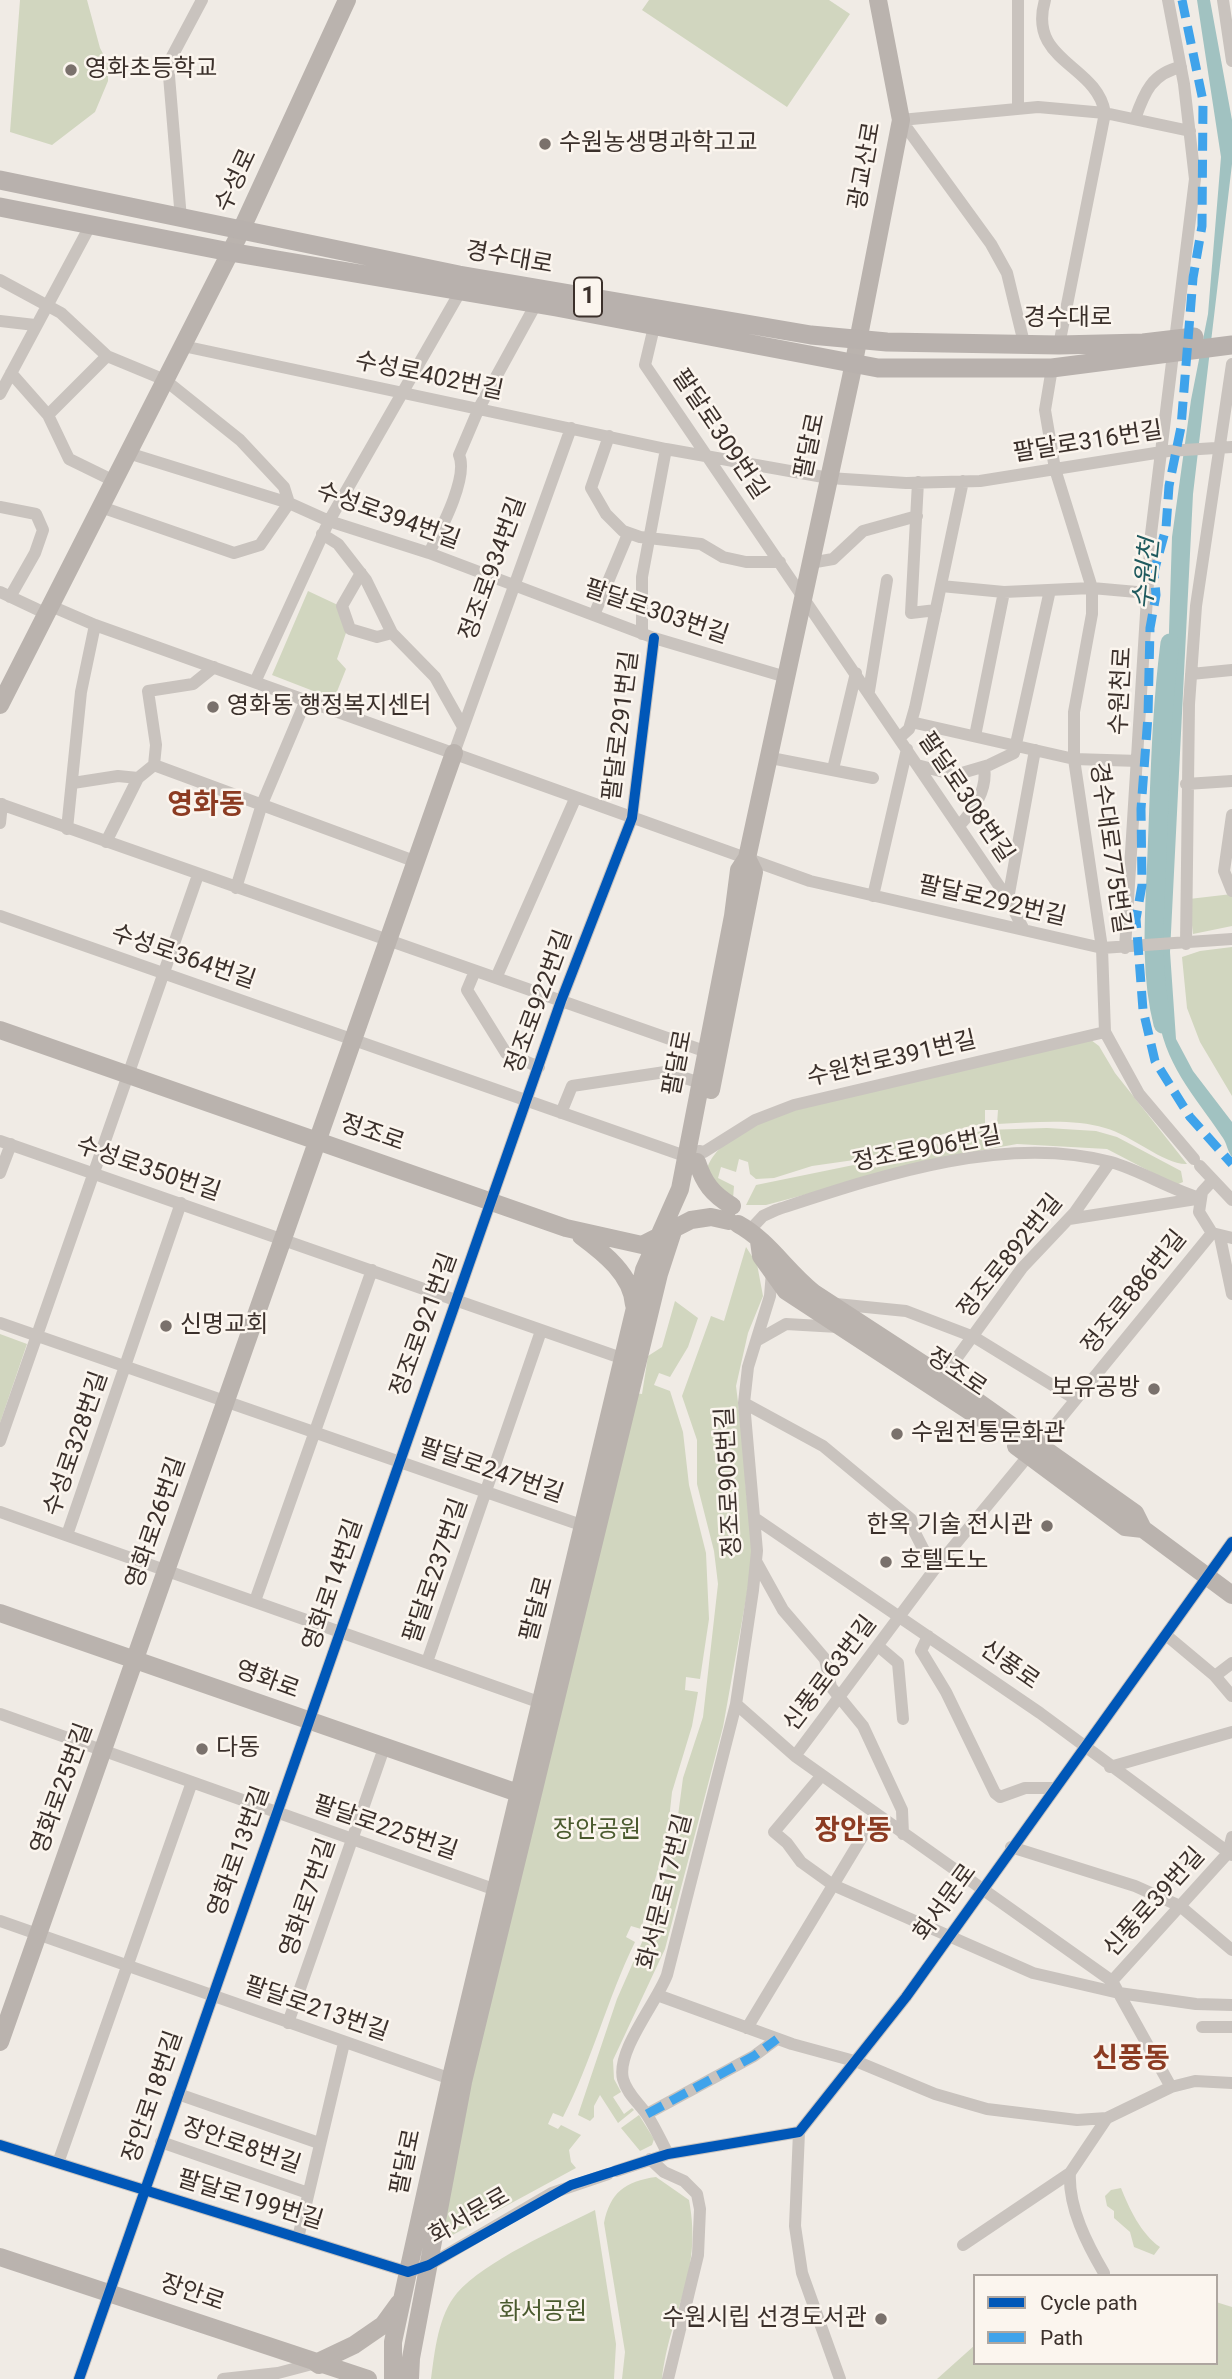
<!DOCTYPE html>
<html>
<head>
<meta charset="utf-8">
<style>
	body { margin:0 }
	#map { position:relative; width:1232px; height:2379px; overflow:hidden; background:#f0ebe5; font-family:Roboto,sans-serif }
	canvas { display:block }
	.legend { position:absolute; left:973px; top:2274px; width:245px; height:91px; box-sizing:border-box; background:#fbf5ee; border:2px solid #aea6a0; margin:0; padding:9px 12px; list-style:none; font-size:21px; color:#3b302b }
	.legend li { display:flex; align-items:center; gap:14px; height:35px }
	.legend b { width:35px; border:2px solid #aea6a0 }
</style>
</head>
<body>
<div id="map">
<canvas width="1232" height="2379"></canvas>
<ul class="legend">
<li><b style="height:9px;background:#0057b8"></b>Cycle path</li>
<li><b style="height:9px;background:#3fa3eb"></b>Path</li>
</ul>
</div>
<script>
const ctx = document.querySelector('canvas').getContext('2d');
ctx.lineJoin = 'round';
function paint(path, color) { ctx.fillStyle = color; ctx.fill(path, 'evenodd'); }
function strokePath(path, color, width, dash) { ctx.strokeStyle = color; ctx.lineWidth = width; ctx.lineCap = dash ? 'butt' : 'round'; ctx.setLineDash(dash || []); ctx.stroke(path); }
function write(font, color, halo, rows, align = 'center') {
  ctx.font = font + ' Roboto,"Noto Sans KR",sans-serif'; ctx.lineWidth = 5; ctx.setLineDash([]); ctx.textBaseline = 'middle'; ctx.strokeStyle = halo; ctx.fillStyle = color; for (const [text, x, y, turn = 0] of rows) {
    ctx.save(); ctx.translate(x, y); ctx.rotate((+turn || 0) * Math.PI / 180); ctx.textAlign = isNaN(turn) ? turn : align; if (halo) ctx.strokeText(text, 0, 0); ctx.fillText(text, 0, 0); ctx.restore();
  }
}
paint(new Path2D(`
	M20 0H87L100 48 108 63V81L95 112 52 145 10 132Z
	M649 0H829L850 14 787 107 642 10Z
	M308 591 340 606 347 630 337 659 346 669 334 699 272 675Z
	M1232 894V926L1193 934 1189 899Z
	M1232 947V1096L1200 1042 1187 1008 1182 957 1200 951Z
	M1091 1040 1099 1046 1115 1073 1187 1164C1164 1165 1132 1135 1105 1128 1071 1118 1032 1123 997 1124L998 1110H985V1124L970 1126 861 1159 812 1166 774 1178 756 1179 750 1174 748 1162 739 1159 736 1172 721 1167 718 1178 734 1186 733 1199 706 1173C713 1137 771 1117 802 1106Z
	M1047 1128 1096 1131 1117 1137 1181 1171 1183 1182 1176 1185 1107 1149 1017 1144 951 1156 766 1205H746L756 1185 883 1159 985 1130Z
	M746 1247 757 1264 763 1296 748 1333 736 1386 747 1475 745 1479 753 1558 751 1571 723 1727 665 1949 613 2060 614 2079 621 2092 613 2097 624 2114 632 2108 634 2110 618 2123 600 2095 594 2106V2117L590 2121 578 2115 617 1999 657 1908 676 1831 683 1778 703 1717 718 1584 714 1551 697 1484V1440L682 1396 711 1316 724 1321Z
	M675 1301 698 1318 688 1347 670 1377 659 1373 654 1385 670 1391 683 1432 689 1485 706 1553 709 1619 700 1679 686 1677 685 1690 698 1692 692 1726 672 1792 667 1838 641 1929 631 1926 626 1937 635 1942C607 1999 592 2061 563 2117L553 2113 548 2124 558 2129 561 2125 581 2135 569 2150 571 2162 576 2168 447 2238 440 2232 453 2161 634 1393 642 1394 648 1356 662 1347Z
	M0 1334 27 1344 0 1423Z
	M639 2115 654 2139 652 2145 640 2151 621 2128Z
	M656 2177 689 2200C703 2275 670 2310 662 2379H622L625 2352 604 2223C610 2193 625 2181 656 2177Z
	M1121 2188C1129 2208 1141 2234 1160 2247L1154 2255 1134 2247 1130 2232 1114 2218V2211L1107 2206 1105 2196 1111 2190Z
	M595 2210 616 2344 614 2379H431C435 2350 438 2316 457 2293 485 2261 557 2229 595 2210Z
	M1216 2302 1232 2307V2379H937L975 2345V2363H1216Z`), '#d1d6bf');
paint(new Path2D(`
	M1197 0H1210L1232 120V164L1193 494 1170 952 1176 1039 1193 1071 1232 1122V1157C1227 1150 1227 1144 1223 1138 1193 1093 1164 1065 1157 1009L1172 537 1191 400 1208 314 1221 157Z`), '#a1c2c1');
strokePath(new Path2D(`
	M1163 1024C1149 969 1155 909 1157 853 1160 782 1161 713 1170 643`), '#a1c2c1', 19);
strokePath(new Path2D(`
	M1018 0V109
	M1045 0C1027 62 1097 64 1105 113L1059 345
	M1168 0 1184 84 1195 179 1175 340
	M1223 0 1232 61
	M1135 119C1144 93 1152 73 1181 67
	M181 219 168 64 202 0
	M0 280 61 313 107 356 165 380 240 440 284 487 289 503 260 545 234 553 101 507
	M0 321 35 325
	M654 327 645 365 1008 899 1024 930
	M1024 343 1007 273 991 244 901 120 1038 107 1105 113 1190 131
	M183 346 666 449 829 478 906 483 980 481 1168 451 1232 447
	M1052 368 1045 410 1055 469 1092 588V614L1074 712V759L1102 948 1105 1032 1139 1094 1194 1159
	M11 373 48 415 69 459 114 481
	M0 394 91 224
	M48 415 107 356
	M609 436 591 488 606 514 623 531 640 537 701 544 723 557 746 562H780
	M128 453 289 503 329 521 429 553 654 638 786 677
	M918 482 911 613 936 610
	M0 507 36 514 43 530 35 553 10 597
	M322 534 338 544 366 580 392 633 435 677 463 727
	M429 553C440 531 469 477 459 455L479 408 536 304
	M810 563 833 559 863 531 917 516
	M361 573 342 606 350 629 377 637 392 633
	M941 586 1004 592 1092 588 1148 593
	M0 592 47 614
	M51 606 95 625 810 881 1102 948 1232 939
	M594 615 628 534
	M642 634V577L666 449
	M1191 674 1232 670
	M255 682 329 521 460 292
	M869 691 887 580
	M911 722 1074 759 1139 761
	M975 736 1004 592
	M899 738 909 729 915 708 963 481
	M454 753 571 428
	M771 758 873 778
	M154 765 414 861
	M917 765 955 775 989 765 1014 753 1050 590
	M833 769 856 673
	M73 783 118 776 138 778
	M1186 784 1232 781
	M0 804 707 1052
	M1232 815 1224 871 1232 891
	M0 823 2 804
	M959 826C974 810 988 790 984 767
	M67 829 81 692 95 625
	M106 842 138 778 154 765 156 745 148 691 193 684 214 667
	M236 888 262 804 306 700
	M873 896 907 749
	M1008 899 1035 750
	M0 916 685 1156
	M1186 944 1189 704 1196 606 1232 364
	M1125 948 1151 534 1173 354
	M475 971 467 990 506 1053 539 1067
	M496 978 575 799
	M561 1113 572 1086 665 1072 701 1083
	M0 1141 624 1359
	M699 1151 704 1152 755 1120 794 1105 1105 1032
	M1200 1166 1232 1200
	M0 1173 11 1144
	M1213 1180 1202 1192 1199 1212 1212 1233 1232 1238
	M1069 1219 1196 1199
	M749 1231 763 1216 776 1210C877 1177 1004 1133 1111 1162 1142 1171 1169 1189 1200 1198
	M1220 1237 1232 1294
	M836 1304 906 1311 974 1337 1075 1399
	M0 1323 584 1526
	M756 1341 786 1324 838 1327
	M943 1377 1022 1268 1075 1212 1110 1162
	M744 1403 823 1446 911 1519 913 1529 934 1570
	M0 1441 198 875
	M1037 1447 1212 1233
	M0 1512 547 1705
	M756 1519 1040 1713 1232 1855
	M67 1535 181 1203
	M757 1563 783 1610 825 1659 831 1687 863 1726 902 1810 903 1834
	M255 1601 372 1270
	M1166 1635 1215 1676 1232 1696
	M928 1636 921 1651 923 1654 946 1692 995 1793 1000 1797 1025 1788H1054
	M878 1646 898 1663 903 1719
	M427 1662 541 1331
	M1215 1676 1232 1663
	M736 1704 795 1756 1112 1981 1171 2087
	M0 1714 496 1890
	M795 1756 934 1570 1029 1455
	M1110 1767 1232 1732
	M822 1775 774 1832 787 1843 801 1862 833 1885 1033 1973 1119 1993 1196 2004 1232 2005
	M1011 1847 1135 1886 1180 1906 1232 1950
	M0 1921 451 2079
	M1112 1981 1228 1853 1232 1837
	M660 1996 792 2044 858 2062 935 2094 987 2109 1077 2120 1107 2118
	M288 2023 384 1748
	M1202 2027H1232
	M747 2028 876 1814
	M178 2094 319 2143
	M647 2114 754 2056 777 2039
	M799 2132 795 2226 802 2273 840 2379
	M161 2142 308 2193
	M0 2145 408 2272 429 2265 552 2193 608 2174
	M668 2154C661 2141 655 2127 647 2115 639 2103 627 2094 623 2079 616 2051 657 2002 667 1975L736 1704 753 1590 757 1551 744 1403 748 1367 770 1296 772 1272
	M650 2159 664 2172 684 2181 697 2194 700 2209 698 2255 668 2379
	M58 2163 192 1782
	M616 2171 668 2154 799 2132 906 1997 1232 1542
	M1070 2173C1068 2207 1087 2244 1104 2273
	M298 2238 344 2043
	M963 2245 1070 2173 1107 2118 1171 2087 1195 2081 1232 2083
	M79 2379 561 1001 632 818 654 638
	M223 2379 278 2373 316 2363`), '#c9c3be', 12);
strokePath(new Path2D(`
	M0 705 237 239 347 0
	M0 1030 566 1228 642 1245 691 1220 711 1217 729 1221
	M711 1090 754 872 747 858
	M697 1162C704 1183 712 1194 732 1206
	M738 1224C769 1241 786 1271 814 1293L943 1377 1135 1513 1143 1529 1232 1595
	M581 1236C604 1253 632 1275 634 1305
	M759 1241 761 1256 786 1291 980 1418
	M1016 1446 1125 1527 1143 1529
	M0 1613 518 1793
	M0 2042 454 753
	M0 2257 368 2379
	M319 2365 316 2363 354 2345 383 2325 399 2303
	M393 2379V2342L408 2272 452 2073 644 1270 680 1189 733 916 739 870 747 858 851 377 901 120 878 0
	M410 2379 411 2358 463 2082 659 1274 674 1228`), '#bab3ae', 18);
strokePath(new Path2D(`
	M0 180 459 275 811 335 887 342 1059 345 1143 343 1194 337
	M0 207 230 252 556 307 878 368H1052L1232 345`), '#b8b1ad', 19);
strokePath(new Path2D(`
	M1182 0 1203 101 1202 226 1193 278 1181 427 1169 486 1166 528 1154 572 1156 595 1150 628 1148 716 1141 809 1142 885 1136 919 1143 1010 1155 1061 1190 1117 1232 1164
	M647 2114 754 2056 777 2039`), '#3fa3eb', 9, [18, 9]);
strokePath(new Path2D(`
	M0 2145 408 2272 429 2265 571 2185 668 2154 799 2132 906 1997 1232 1542
	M79 2379 561 1001 632 818 654 638`), '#0057b8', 10);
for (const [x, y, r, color] of [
	[71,70,7,"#7a716c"],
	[545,144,7,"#7a716c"],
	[213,707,7,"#7a716c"],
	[166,1326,7,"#7a716c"],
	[1154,1389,7,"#7a716c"],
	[897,1434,7,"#7a716c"],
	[1047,1526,7,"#7a716c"],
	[886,1562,7,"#7a716c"],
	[202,1749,7,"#7a716c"],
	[881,2319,7,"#7a716c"]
]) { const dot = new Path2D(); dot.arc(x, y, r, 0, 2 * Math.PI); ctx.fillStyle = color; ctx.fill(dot); strokePath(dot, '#fbf5ee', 2.5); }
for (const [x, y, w] of [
	[588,297,28]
]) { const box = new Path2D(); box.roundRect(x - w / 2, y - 19.5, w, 39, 5); ctx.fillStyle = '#fbf5ee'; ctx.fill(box); strokePath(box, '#3b302b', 2); }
write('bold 23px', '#3b302b', null, [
	["1",588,297]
]);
write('24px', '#3b302b', '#fbf5ee', [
	["영화초등학교",85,70],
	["수원농생명과학고교",559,144],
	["영화동 행정복지센터",227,707],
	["신명교회",180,1326],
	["보유공방",1140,1389,"right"],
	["수원전통문화관",911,1434],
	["한옥 기술 전시관",1033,1526,"right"],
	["호텔도노",900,1562],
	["다동",216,1749],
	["수원시립 선경도서관",867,2319,"right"]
], 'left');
write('24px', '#3b302b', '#fbf5ee', [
	["광교산로",866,166,-80],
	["수성로",237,181,-65],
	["경수대로",509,259,10],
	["경수대로",1068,319],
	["수성로402번길",429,377,12],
	["팔달로309번길",719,435,56],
	["팔달로316번길",1088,443,-9],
	["팔달로",811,446,-78],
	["수성로394번길",388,517,20],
	["정조로934번길",494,569,-70],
	["팔달로303번길",656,613,19],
	["수원천로",1122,691,-87],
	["팔달로291번길",622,726,-83],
	["팔달로308번길",965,798,56],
	["경수대로775번길",1109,848,82],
	["팔달로292번길",992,902,13],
	["수성로364번길",183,958,19],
	["정조로922번길",540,1002,-70],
	["수원천로391번길",892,1060,-13],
	["팔달로",679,1063,-79],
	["정조로",372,1134,19],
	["정조로906번길",927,1150,-11],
	["수성로350번길",148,1170,19],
	["정조로892번길",1011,1257,-51],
	["정조로886번길",1135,1293,-51],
	["정조로921번길",425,1325,-70],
	["정조로",956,1373,34],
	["수성로328번길",77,1444,-71],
	["팔달로247번길",491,1472,19],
	["정조로905번길",730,1482,-93],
	["영화로26번길",157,1523,-71],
	["팔달로237번길",437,1571,-71],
	["영화로14번길",334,1585,-71],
	["팔달로",538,1609,-75],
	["신풍로",1009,1666,35],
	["신풍로63번길",831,1674,-53],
	["영화로",267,1681,20],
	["영화로25번길",63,1789,-70],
	["팔달로225번길",385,1829,19],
	["영화로13번길",240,1852,-70],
	["화서문로17번길",666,1892,-76],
	["영화로7번길",309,1898,-71],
	["화서문로",946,1903,-54],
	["신풍로39번길",1155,1903,-48],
	["팔달로213번길",316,2010,19],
	["장안로18번길",154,2097,-71],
	["장안로8번길",241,2147,19],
	["팔달로",407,2162,-78],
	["팔달로199번길",250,2201,17],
	["화서문로",470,2217,-30],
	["장안로",192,2294,19]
]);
write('24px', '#4a5a2e', '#fbf5ee', [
	["장안공원",597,1831],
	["화서공원",543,2313]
]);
write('italic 26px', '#1f5a5e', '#fbf5ee', [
	["수원천",1148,574,-84]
]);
write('bold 28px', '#8c3b22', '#fbf5ee', [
	["영화동",206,806],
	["장안동",853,1832],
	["신풍동",1131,2060]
]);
</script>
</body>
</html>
